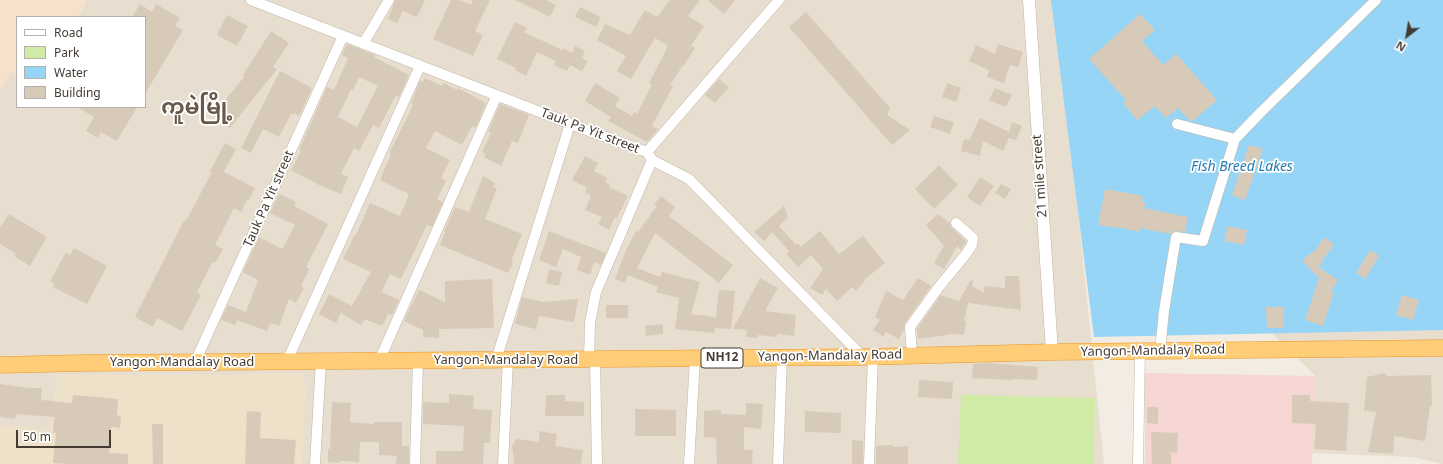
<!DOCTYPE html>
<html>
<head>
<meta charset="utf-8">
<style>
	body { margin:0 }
	#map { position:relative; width:1443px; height:464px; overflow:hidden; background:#f3ece2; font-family:"Noto Sans",sans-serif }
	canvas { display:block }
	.legend { position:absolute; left:16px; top:16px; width:130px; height:92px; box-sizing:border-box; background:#fff; border:1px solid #b4b1ad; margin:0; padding:5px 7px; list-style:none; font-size:12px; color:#443c32 }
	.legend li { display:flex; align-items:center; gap:8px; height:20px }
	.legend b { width:20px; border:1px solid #b4b1ad }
	.north { position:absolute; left:1387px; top:16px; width:40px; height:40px; -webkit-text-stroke:3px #fff; paint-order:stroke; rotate:211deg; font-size:11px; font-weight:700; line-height:16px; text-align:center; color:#443c32 }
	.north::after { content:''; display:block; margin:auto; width:14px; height:18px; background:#443c32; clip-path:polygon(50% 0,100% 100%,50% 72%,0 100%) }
	.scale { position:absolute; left:16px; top:430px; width:95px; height:18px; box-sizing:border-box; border:2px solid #443c32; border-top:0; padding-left:5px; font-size:12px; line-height:14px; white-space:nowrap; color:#443c32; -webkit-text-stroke:3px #fff; paint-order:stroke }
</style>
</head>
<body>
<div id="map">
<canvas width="1443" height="464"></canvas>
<ul class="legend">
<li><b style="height:5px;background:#fff"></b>Road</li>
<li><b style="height:11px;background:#d0eba6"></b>Park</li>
<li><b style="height:11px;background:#97d5f6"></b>Water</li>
<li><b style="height:11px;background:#d8cab9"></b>Building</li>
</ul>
<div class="north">N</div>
<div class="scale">50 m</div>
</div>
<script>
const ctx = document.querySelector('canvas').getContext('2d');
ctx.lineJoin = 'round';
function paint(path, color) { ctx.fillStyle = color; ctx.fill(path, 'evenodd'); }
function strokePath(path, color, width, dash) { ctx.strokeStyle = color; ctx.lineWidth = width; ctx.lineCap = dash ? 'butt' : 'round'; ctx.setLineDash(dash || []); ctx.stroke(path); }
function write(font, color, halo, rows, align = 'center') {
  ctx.font = font + ' "Noto Sans","Noto Sans Myanmar",sans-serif'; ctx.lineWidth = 3.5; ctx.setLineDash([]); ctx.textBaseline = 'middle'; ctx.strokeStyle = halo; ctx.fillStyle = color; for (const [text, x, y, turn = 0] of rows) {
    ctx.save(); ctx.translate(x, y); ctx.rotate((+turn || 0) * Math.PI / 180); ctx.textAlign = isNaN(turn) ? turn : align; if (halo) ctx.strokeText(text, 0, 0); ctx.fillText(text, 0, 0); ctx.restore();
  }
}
paint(new Path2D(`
	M0 0H1056L1104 464H0ZM17 17H145V107H17Z
	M1443 278V464L1412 457 1312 453 1316 376 1256 318Z`), '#e7decf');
paint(new Path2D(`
	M0 0H87L79 17H17V75L11 72 0 89Z`), '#f7e1ca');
paint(new Path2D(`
	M303 373 306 390 302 464H0V425L50 431 57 374 183 375Z`), '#ede1ca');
paint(new Path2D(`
	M1145 373 1316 376 1312 464H1145Z`), '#f5d6d3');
paint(new Path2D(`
	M961 395 1095 398 1094 464H958Z`), '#d0eba6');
paint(new Path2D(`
	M1051 0H1443V330L1094 337Z`), '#97d5f6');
paint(new Path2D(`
	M395 0H425L417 17 403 11 397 23 388 19Z
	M451 0H460L471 5 473 0H490L475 31 483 35 473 56 433 39Z
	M515 0H546L556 5 550 17Z
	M670 0H700L688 16 704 26 691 46 695 48 684 65H683L670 85 673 86 652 126 658 129 647 142 608 121 611 117 585 101 595 83 620 98 615 106 632 116 634 112 637 114 652 84 649 83 668 46 655 38 631 79 617 71 626 56 597 40 605 24 630 35 645 10 657 17Z
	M708 0H735L724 14Z
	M140 4 152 12 156 4 180 18 175 26 183 30 145 94V17H132Z
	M580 7 601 17 596 27 575 17Z
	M806 12 890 108 887 115 910 130 892 145 789 27Z
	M1140 14 1155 30 1142 41 1163 65 1176 54 1217 100 1193 121 1189 120 1178 108 1166 118 1155 106 1137 120 1123 103 1126 100 1089 59Z
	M227 15 248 26 237 46 217 35Z
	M515 22 527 28 524 32 562 50 563 48 572 53 575 46 585 51 582 58 588 61 582 71 570 65 567 71 554 65 556 61 537 52 526 76 515 70 516 68 497 59Z
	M271 31 289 43 273 67 277 69 230 128 213 115 245 76 243 75Z
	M347 44 375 55 374 57 409 75 399 97 396 95 379 128 373 125 359 151 354 148 341 174 348 177 341 194 319 185 291 170 301 151 299 150 327 87 334 90 348 58 342 55ZM359 77 378 86 357 127 338 117 351 89 353 90Z
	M998 44 1023 52 1018 67 1010 65 1004 83 987 77 989 70 969 61 976 45 995 54Z
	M280 71 312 88 299 116 294 113 293 115 291 114 279 137 263 129 251 153 241 148Z
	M425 78 442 86 444 83 457 90 458 88 486 103 476 127 472 126 462 145 435 131 426 148 450 160 441 178 446 181 437 199 443 202 432 227 427 225 401 279 390 274 382 292 399 300 392 315 388 314 382 326 365 319 361 325 341 313 336 323 319 314 329 294 352 306 371 272 343 259 355 234 356 235 370 203 400 216 409 194 380 180 391 154 389 153 412 108H411L413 104 411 103 420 81 423 82Z
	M719 79 729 87 715 103 705 95Z
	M947 83 961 88 956 102 942 97Z
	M995 88 1012 95 1006 107 989 100Z
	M500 104 529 115 518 143 512 141 501 166 484 157 486 154 482 152 491 133 488 132Z
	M77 107H137L117 141 101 132 98 138 86 131 94 117Z
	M934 116 954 122 950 134 930 127Z
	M980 118 1009 132 1012 122 1022 126 1016 140 1009 138 1003 151 983 141 980 156 961 151 964 139 969 140Z
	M225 143 236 149 224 172 255 188 249 200 247 199 241 212 234 208 215 245 223 249 215 263 213 261 197 292 201 295 182 331 157 318 153 327 135 317 184 220 186 221 212 172 210 171Z
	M1249 145 1263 149 1245 200 1232 195Z
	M585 156 598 163 594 171 607 178 605 182 610 185 609 187 628 196 617 218 615 217 609 230 598 224 602 217 585 210 591 196 585 192 587 188 572 180Z
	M939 165 958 185 934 209 915 189Z
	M483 176 495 183 493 187 497 188 485 219 522 234 511 261 513 262 508 273 440 245 445 232H444L455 207 469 212Z
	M980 177 994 186 980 206 967 197Z
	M1001 184 1011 189 1005 199 995 193Z
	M1105 189 1143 196 1142 202 1146 203 1144 208 1188 217 1185 232 1174 231 1171 234 1140 228 1139 232 1118 227 1117 228 1098 225Z
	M279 194 296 202 294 206 328 224 306 267 309 269 301 286 304 288 296 303 289 299 279 326 270 323 267 331 237 320 235 325 221 320 228 305 246 312 258 280 243 272 259 237 282 249 295 225 270 213Z
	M661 196 675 207 669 216 733 265 719 283 655 233 637 268 660 277 662 272 700 282 691 314 716 317 719 290 735 291 731 329 715 328V333L675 329 679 298 656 292 658 287 628 275 625 283 615 279 626 250 636 231 638 232 657 206 654 205Z
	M784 206 788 217 779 226 796 245 798 243 801 247 820 231 839 254 863 236 885 263 864 280 865 281 855 291 852 287 837 301 826 289 822 295 810 288 823 269 811 255 798 267 786 254 789 251 772 232 764 241 754 232Z
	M9 214 47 237 30 266 14 256 16 254 0 244V228Z
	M938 214 950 223 952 228 966 241 961 250 957 246 944 269 934 263 944 246 926 225Z
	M1228 226 1247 230 1244 245 1224 241Z
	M549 231 606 253 601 265 594 262 590 275 577 270 581 257 563 249 556 267 539 260Z
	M1325 237 1334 245 1321 262 1323 263 1318 267 1338 280 1331 291 1334 292 1323 326 1305 320 1319 278 1302 261 1312 252 1313 253Z
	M74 248 107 266 87 304 53 287 55 284 50 281 66 252 70 255Z
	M1370 250 1379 256 1365 279 1356 273Z
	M549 269 562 272 559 286 546 283Z
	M1005 276H1019L1021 310 968 303 964 321 966 322 964 335 953 334 918 339 917 329 941 295 959 301 971 280 973 281 972 286 984 293V286L1005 288Z
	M760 278 778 288 765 311 796 315 794 336 777 334V337L758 335 757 338 746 337 747 330 733 329Z
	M918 278 931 286 905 323 904 329 899 339 886 332 883 336 873 330 880 320 875 317 886 291 903 300Z
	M492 279 494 328 439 329V338L423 337V330L404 321 419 290 445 302V281Z
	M1402 295 1419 300 1413 320 1396 315Z
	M522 297 543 302 578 299 574 322 539 316 536 329 515 324Z
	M606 305H628V318H606Z
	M1266 307H1283L1284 328H1267Z
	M663 324V334L646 336 645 326Z
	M991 363 1038 367 1037 380 1013 379V380L972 378 973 364Z
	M1386 373V376L1431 375 1432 406H1430L1425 441 1394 436 1393 454 1368 452 1376 412 1364 411 1367 377Z
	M919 380 953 382 952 399 918 397Z
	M0 384 29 388H42L41 400 72 403 73 395 118 399 117 415 121 416 120 428 111 427 109 453 128 454V464H66L53 463 56 433H53L54 417 16 414 15 419 0 417Z
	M449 394 474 396 473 409 492 410 490 443H484L483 464H436V451H463L464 426 423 424V402L449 403Z
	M546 395H565V401L584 402V416H545Z
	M1292 395H1310V401L1349 403 1346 451 1314 449 1316 424 1292 423Z
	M332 402 351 403 350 422 374 424V422H402V446H409V464H396L397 456 379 455V442H360L359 462 340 461 339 463 328 462V449H330Z
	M746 403 763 404 761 429 744 427V450H753L752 464H717L716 438 704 437V411L721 410V414L746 415Z
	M1147 407H1158V424L1147 423Z
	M635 409 676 410V436H635Z
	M247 411 261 412 260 438 296 440 294 464H245Z
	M805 411 841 413V433L805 432Z
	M152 424H163V464H153Z
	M539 431 557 434 555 446 583 450 581 464H514V458L512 446 516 439 539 442Z
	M1151 432 1178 433 1177 453 1171 452V464H1152Z
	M852 440 863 441V464H852Z
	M893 445V447L908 446V464H876V446Z`), '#d8cab9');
const minor = new Path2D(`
	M251 0 576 126 647 152 652 160 689 179 863 357
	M363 44 389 0
	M1177 124 1235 139
	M647 152 779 0
	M1160 351 1164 311 1176 237 1203 241 1235 139 1261 112 1376 0
	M912 355 910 327 938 288 966 254 972 245 973 238 956 223
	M589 359 590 323 596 292 652 160
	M595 359 597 464
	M496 360 570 124
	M287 361 420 66
	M379 361 497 95
	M195 362 343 36
	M315 464 321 361
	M415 464 418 360
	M503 464 508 360
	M689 464 695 358
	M778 464 782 357
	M869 464 873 356
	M1138 464 1140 351`);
const tertiary = new Path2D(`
	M1029 0 1052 352`);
const trunk = new Path2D(`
	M0 365 82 363 863 357 1052 352 1443 348`);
strokePath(minor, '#c1b7a7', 11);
strokePath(tertiary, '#c1b7a7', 13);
strokePath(trunk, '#ea9624', 17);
strokePath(minor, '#fff', 10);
strokePath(tertiary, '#fff', 12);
strokePath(trunk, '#fc7', 16);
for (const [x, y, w] of [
	[722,358,42]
]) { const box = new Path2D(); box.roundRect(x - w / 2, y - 10, w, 20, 3); ctx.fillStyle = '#fff'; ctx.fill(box); strokePath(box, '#443c32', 1); }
write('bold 12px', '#443c32', null, [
	["NH12",722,358]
]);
write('13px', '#443c32', '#fff', [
	["Tauk Pa Yit street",590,131,21],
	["21 mile street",1040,176,-94],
	["Tauk Pa Yit street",269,199,-66],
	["Yangon-Mandalay Road",1153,351,-1],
	["Yangon-Mandalay Road",830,356,-1],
	["Yangon-Mandalay Road",506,360],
	["Yangon-Mandalay Road",182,362]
]);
write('italic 14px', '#227bb0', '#fff', [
	["Fish Breed Lakes",1242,167]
]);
write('bold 21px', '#685948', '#fff', [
	["ကူမဲမြို့",197,108]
]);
</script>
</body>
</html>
